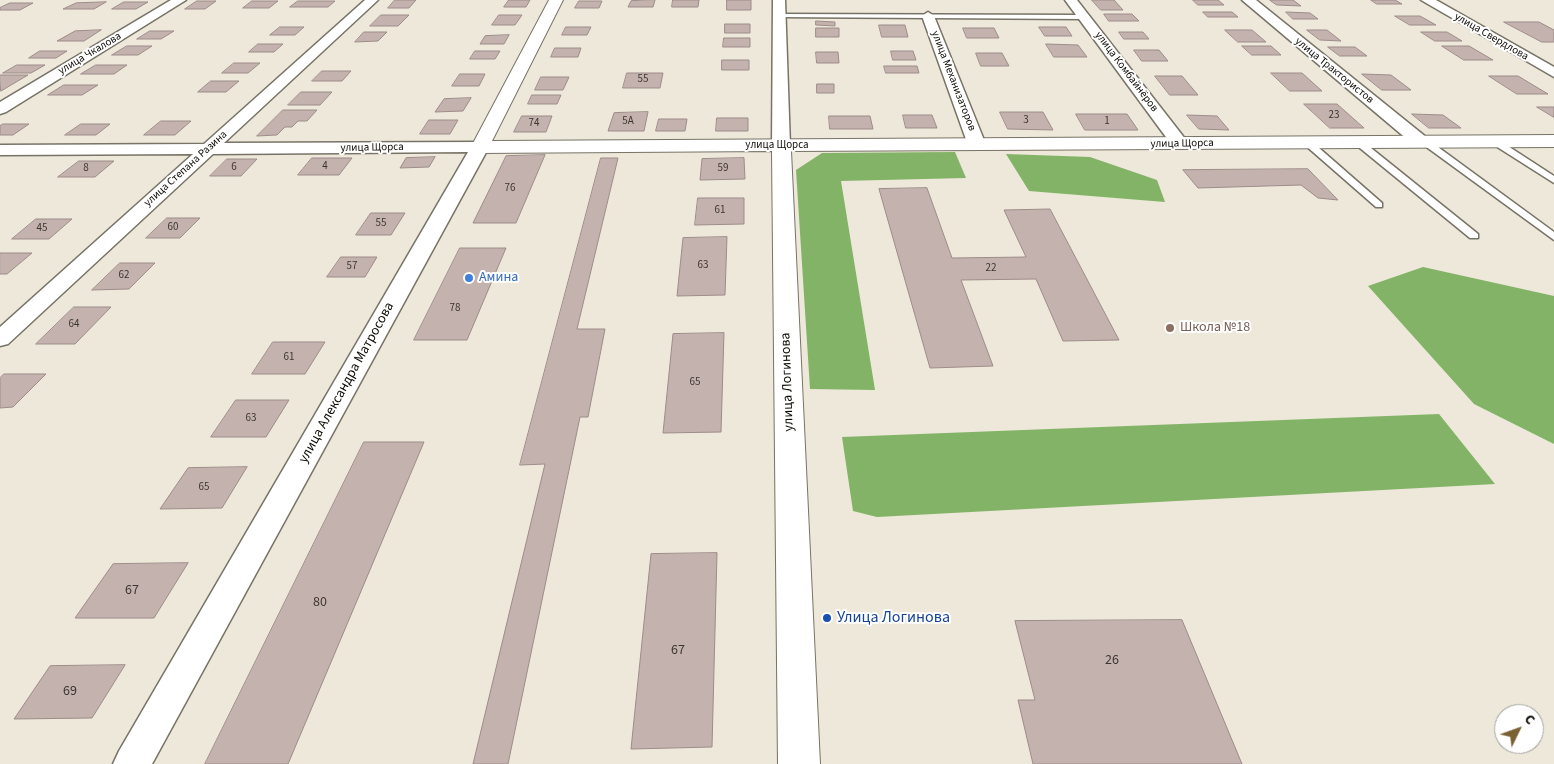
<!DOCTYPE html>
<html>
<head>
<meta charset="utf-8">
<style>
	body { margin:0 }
	#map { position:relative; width:1554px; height:764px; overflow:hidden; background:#ede8d9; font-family:"Source Sans 3",sans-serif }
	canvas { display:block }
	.north { position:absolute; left:1494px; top:704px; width:50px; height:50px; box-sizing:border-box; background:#fff; border:1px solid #9f9e9c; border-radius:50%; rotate:48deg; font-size:14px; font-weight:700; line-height:20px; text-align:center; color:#0e0c07 }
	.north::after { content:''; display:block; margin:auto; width:18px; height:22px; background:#7a6132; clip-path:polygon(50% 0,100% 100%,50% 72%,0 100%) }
</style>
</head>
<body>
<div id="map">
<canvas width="1554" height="764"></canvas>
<div class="north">С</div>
</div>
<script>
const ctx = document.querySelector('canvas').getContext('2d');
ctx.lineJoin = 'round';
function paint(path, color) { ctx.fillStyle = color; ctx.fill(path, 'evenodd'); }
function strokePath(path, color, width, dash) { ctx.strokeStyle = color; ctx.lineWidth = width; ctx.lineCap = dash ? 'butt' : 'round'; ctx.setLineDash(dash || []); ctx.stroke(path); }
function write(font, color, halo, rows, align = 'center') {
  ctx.font = font + ' "Source Sans 3",sans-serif'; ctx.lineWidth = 4; ctx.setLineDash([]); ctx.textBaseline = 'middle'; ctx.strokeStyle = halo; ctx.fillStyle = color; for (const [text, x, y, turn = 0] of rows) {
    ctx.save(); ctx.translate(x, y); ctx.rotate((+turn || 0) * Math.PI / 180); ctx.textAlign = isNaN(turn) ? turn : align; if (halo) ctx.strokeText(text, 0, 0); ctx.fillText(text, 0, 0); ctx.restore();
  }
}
paint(new Path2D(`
	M955 152 966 178 841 181 875 390 810 389 796 170 822 153Z
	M1006 154 1090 157 1157 180 1165 202 1029 191Z
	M1423 267 1554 296V444L1474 404 1368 286Z
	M1439 414 1495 484 877 517 853 511 842 437Z`), '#82b366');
const building = new Path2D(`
	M395 0H416L409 8H388Z
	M509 0H530L526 7H504Z
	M655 0 653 7H628L631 1Z
	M673 0H699L698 7H672Z
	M727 0H751V10H727Z
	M1092 0H1114L1123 10H1101Z
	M1193 0H1218L1224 5H1198Z
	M1270 0H1293L1301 6 1277 5Z
	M1371 0H1395L1402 4H1377Z
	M197 1H216L205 9H185Z
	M252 1H278L269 8H243Z
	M298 1H335L328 7H290Z
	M579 1H602L599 8H575Z
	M106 2 94 9H63L76 3Z
	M124 2H148L136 9H112Z
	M10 3H33L20 10H0V8Z
	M1203 12H1232L1238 17H1208Z
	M1286 12 1310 13 1318 19H1293Z
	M1104 14H1132L1139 21H1109Z
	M381 15H409L398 26H370Z
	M499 15H522L515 25H492Z
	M1395 16H1420L1436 25H1410Z
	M816 21 835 22V26L816 25Z
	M1504 22H1539L1554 30V42H1542Z
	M725 24H750V33H725Z
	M879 25H905L908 37H882Z
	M280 27H304L295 35H270Z
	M566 27H591L587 35H562Z
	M1039 27H1066L1072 36H1045Z
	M816 28H839V37H816Z
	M963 28H994L999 38H967Z
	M101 30 84 41H57L75 31Z
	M1225 30H1252L1266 42H1238Z
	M1307 30H1327L1341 41 1320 40Z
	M150 31H174L161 39H137Z
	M364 32H387L378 41 355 42Z
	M1119 32H1143L1149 39H1124Z
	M1421 32H1447L1462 41H1435Z
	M509 35 504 44H480L485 36Z
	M724 38H750V47H723Z
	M258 44H283L274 52H249Z
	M1046 44 1078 45 1087 57H1054Z
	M127 46H152L138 55H112Z
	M1242 46H1271L1281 55H1252Z
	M1442 46H1469L1493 60H1464Z
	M1328 47H1355L1367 56H1340Z
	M555 48H581L578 57H551Z
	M1134 50H1159L1168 61H1142Z
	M40 51H67L56 58H29Z
	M475 51H500L495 59H470Z
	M891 51H913L916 60H893Z
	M816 52H838L839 63H817Z
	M976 53H1002L1009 66H981Z
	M722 60H749V70H722Z
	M234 63H260L248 73H222Z
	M17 65H45L31 73H3Z
	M96 65H127L114 74H81Z
	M884 66H917L919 73H886Z
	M322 71H351L342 81H312Z
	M627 73H663L660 88H623Z
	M1271 73H1302L1322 91H1290Z
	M460 74H485L479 86H452Z
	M1362 74 1391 75 1411 90H1382Z
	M0 75H28L1 91Z
	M1155 76H1182L1198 95H1170Z
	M1489 76H1518L1548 94H1517Z
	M541 77H569L563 90H535Z
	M211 81H239L226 92H198Z
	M817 84H834V93H817Z
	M64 85H98L82 95H48Z
	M301 92H332L320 105H288Z
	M532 95H561L557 104H528Z
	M471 98 463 111 435 112 444 99Z
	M1304 104H1337L1364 128H1330Z
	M1537 107H1554V117Z
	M283 110H317L307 121H298L292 127H285L277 135 257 136Z
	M648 112 644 131H608L614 113Z
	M1000 112H1043L1053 130 1008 129Z
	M1076 114H1127L1138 130H1085Z
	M1412 114 1443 115 1461 128H1429Z
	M903 115H932L937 128H906Z
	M1187 115 1217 116 1229 130 1199 129Z
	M522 116H552L546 132H514Z
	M829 116H870L873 129H830Z
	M717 118H748V131H716Z
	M659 119H687L685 131H656Z
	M429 120H458L450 134H420Z
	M161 121H191L175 135H144Z
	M3 124H29L13 135H0V126Z
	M81 124H110L96 135H65Z
	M545 155 516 223H473L506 156Z
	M435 157 429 167 400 168 406 158Z
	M312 158H352L339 175H298Z
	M601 158H618L577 329H605L588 417H580L508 764H473L545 464 520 465Z
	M744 158 745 179 700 180 702 159Z
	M227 159H257L241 176H210Z
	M79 161H114L95 177H58Z
	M1308 169 1338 200 1318 198 1301 185 1198 188 1183 170Z
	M927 188 952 258 1026 257 1004 210 1050 209 1119 340 1063 341 1036 279 961 280 993 366 930 368 879 189Z
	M698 198H744V224L695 225Z
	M371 213H405L391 235H356Z
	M167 218H200L180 238H146Z
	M36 219H72L49 239H12Z
	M727 237 725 295 677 296 683 238Z
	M460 248H506L467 340H414Z
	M0 253H32L7 274H0Z
	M341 257H377L365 277H327Z
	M120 263H155L129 289 92 290Z
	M74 307H111L75 344H36Z
	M724 333 721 432 663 433 673 334Z
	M273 342H325L305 374H252Z
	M4 374H46L13 407 0 408V378Z
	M236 400H289L266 437H211Z
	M364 442H424L288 764H205Z
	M247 467 222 508 160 509 188 468Z
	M717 553 712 747 631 749 651 554Z
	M188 563 154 618H75L113 564Z
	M1182 620 1242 764H1033L1018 700H1035L1015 621Z
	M125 665 92 718 14 719 50 666Z`);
paint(building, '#c4b2af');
strokePath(building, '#9d8c89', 1);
const service = new Path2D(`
	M779 14 1084 15 1087 17 1084 19 777 17 776 16Z
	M1421 139H1427L1554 232V240L1421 143Z
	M1491 139H1497L1554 176V183L1491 143Z
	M1355 140H1361L1478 234V238H1470L1355 144Z
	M1305 141H1311L1382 203V207H1376L1305 145Z`);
const minor = new Path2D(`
	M171 0H186L6 112 0 114V102Z
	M365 0H378L224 143 480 142 486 143 489 147 152 764H113L119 751 468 152 213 154 8 344 0 346V327L193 154 0 155V145L204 144Z
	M773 0H785L790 146 787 150 781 151 775 150 772 146Z
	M1065 0H1077L1186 140 1189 144 1186 148H1174Z
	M1242 0H1256L1426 137 1428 141 1426 145H1414Z
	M1421 0H1436L1554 67V77Z
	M928 12 934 16 986 145 983 149H971L968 145 922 16Z`);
const tertiary = new Path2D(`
	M549 0H563L492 141 1554 135V147L791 151 820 764H778L772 151 480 153 473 151 471 147Z`);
strokePath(service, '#777366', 3);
strokePath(minor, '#777366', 3);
strokePath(tertiary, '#777366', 2);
paint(service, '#fff');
paint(minor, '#fff');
paint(tertiary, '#fff');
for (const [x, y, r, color] of [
	[469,278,5,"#3f7fe0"],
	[1170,328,5,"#8d6e63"],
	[827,618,5,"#1a4fb4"]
]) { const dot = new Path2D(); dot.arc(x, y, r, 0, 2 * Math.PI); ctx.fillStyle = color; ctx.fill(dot); strokePath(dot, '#fff', 2); }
write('11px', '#0e0c07', '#fff', [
	["улица Свердлова",1491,37,30],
	["улица Чкалова",90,54,-31],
	["улица Трактористов",1334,71,39],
	["улица Комбайнёров",1126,72,53],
	["улица Механизаторов",953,81,69],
	["улица Щорса",1182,144,-1],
	["улица Щорса",777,146],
	["улица Щорса",372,148,-1],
	["улица Степана Разина",186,169,-42]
]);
write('11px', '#3c3631', null, [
	["55",643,80],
	["23",1334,116],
	["3",1026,121],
	["5А",628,122],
	["1",1107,122],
	["74",534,124],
	["4",325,167],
	["6",234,168],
	["8",86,169],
	["59",723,169],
	["76",510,189],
	["61",720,211],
	["55",381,224],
	["60",173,228],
	["45",42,229],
	["63",703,266],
	["57",352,267],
	["22",991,269],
	["62",124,276],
	["78",455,309],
	["64",74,325],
	["61",289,358],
	["65",695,383],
	["63",251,419],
	["65",204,488]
]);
write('14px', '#366cbe', '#fff', [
	["Амина",479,278]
], 'left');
write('14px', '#785e54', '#fff', [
	["Школа №18",1180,328]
], 'left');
write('14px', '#0e0c07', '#fff', [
	["улица Логинова",788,382,-92],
	["улица Александра Матросова",347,383,-61]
]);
write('14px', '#3c3631', null, [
	["67",132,591],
	["80",320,603],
	["67",678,651],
	["26",1112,661],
	["69",70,692]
]);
write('16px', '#164399', '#fff', [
	["Улица Логинова",837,618]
], 'left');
</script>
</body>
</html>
